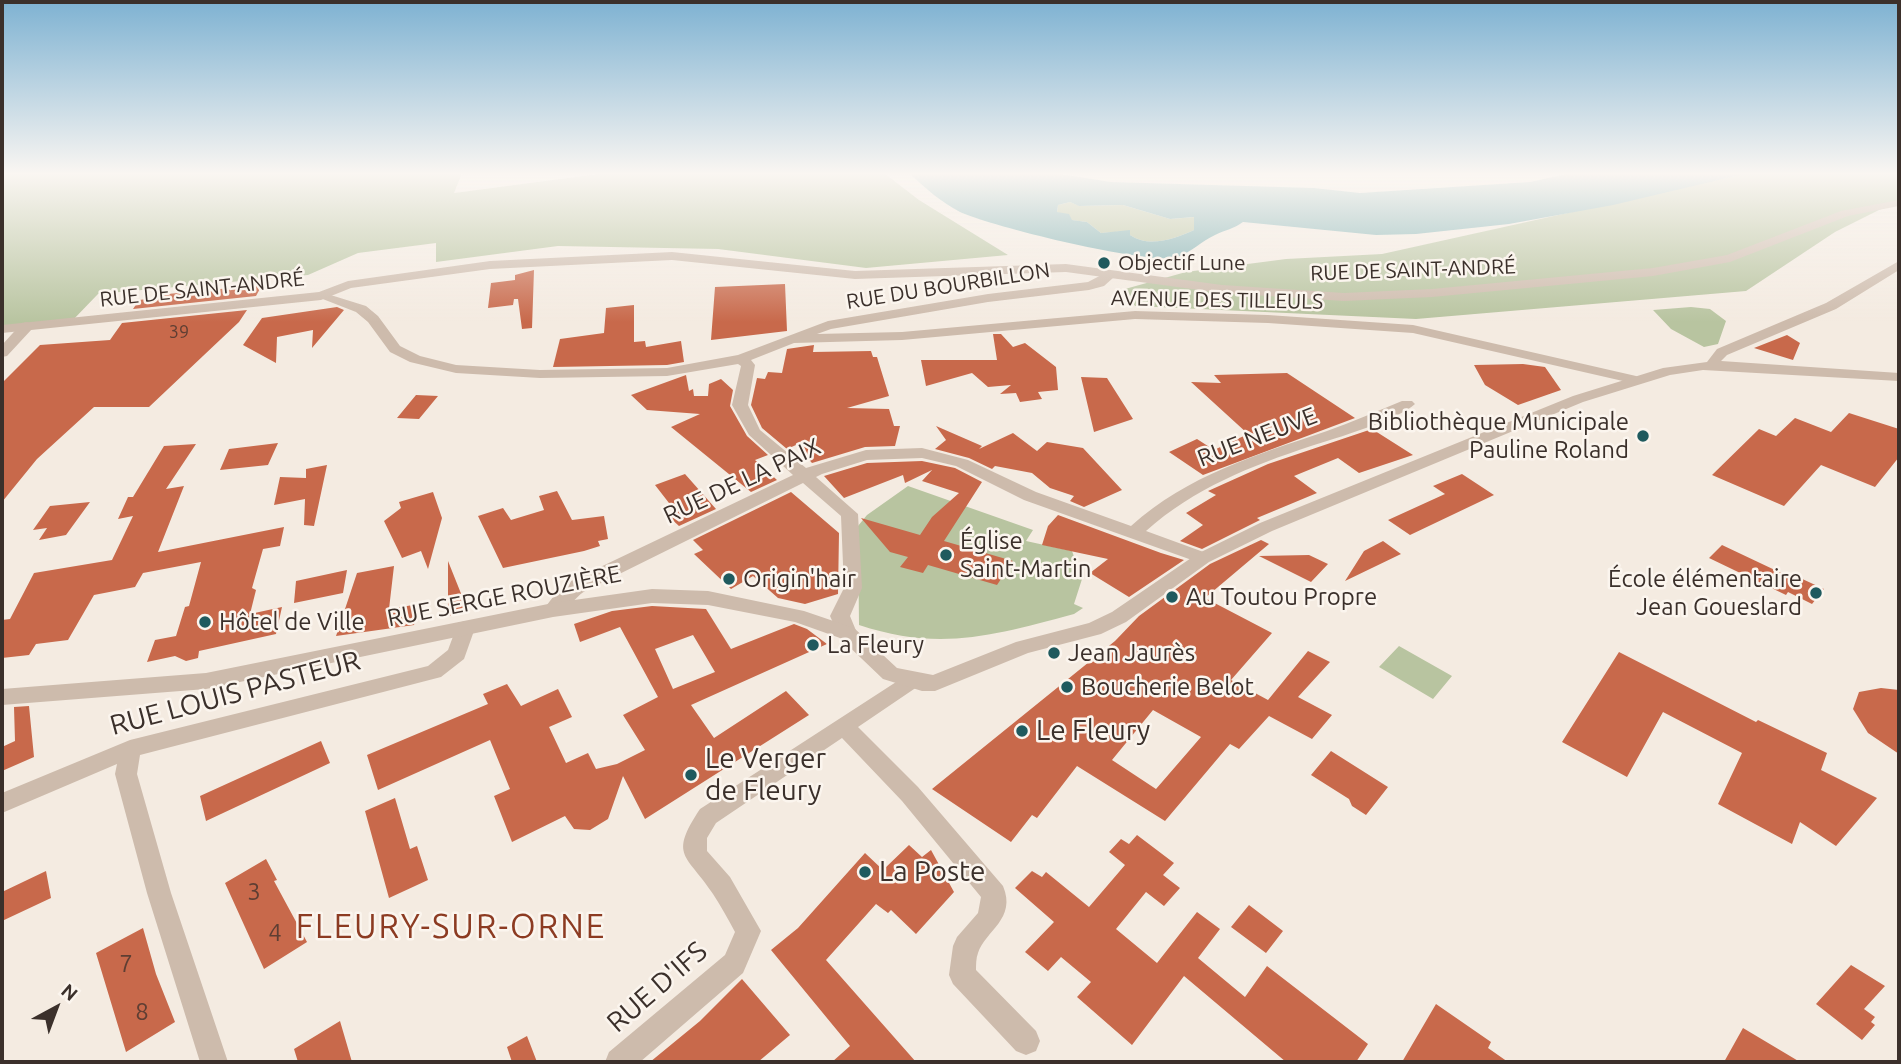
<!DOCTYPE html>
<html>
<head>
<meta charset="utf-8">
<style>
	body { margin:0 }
	#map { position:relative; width:1901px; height:1064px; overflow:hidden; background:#f4ebe1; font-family:Ubuntu,sans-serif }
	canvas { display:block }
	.frame { position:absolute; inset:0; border:4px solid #3b302b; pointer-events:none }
	.north { position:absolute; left:21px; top:973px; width:70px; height:70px; -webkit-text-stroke:5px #fbf5ee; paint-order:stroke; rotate:41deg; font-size:19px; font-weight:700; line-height:28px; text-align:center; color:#3b302b }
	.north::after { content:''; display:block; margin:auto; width:24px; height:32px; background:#3b302b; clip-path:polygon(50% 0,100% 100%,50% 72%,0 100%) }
</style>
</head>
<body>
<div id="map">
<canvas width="1901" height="1064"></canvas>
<div class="frame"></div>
<div class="north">N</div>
</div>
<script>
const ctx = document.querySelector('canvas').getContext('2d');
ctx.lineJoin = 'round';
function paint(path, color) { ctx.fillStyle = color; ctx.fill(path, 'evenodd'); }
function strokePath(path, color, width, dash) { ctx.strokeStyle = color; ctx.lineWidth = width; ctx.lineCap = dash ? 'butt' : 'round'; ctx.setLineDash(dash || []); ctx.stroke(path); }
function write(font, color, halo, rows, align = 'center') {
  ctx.font = font + ' Ubuntu,sans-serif'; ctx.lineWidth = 5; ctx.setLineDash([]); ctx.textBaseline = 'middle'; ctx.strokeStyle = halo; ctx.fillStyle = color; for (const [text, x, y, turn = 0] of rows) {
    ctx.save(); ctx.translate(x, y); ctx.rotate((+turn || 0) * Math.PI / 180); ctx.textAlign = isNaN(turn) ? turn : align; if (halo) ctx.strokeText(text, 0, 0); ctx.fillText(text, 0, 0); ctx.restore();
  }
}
paint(new Path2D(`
	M2 173H462L454 193 606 173H884L919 200 1008 255 866 268 718 249 558 246 436 262V243L358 253 308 275 98 294 71 322 2 328Z
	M1748 173H1899V200L1835 232 1746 291 1416 319 1135 306 1125 289 1186 272 1286 259 1382 254Z
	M1070 202 1080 206 1123 205 1170 219 1195 217 1194 230C1174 239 1149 248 1130 235V231L1101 233 1087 222 1071 220 1057 212 1058 205Z
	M1691 307 1710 309 1726 321 1718 344 1704 347 1671 329 1653 310Z
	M908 486 1033 530 1026 541 1072 551 1082 579 1074 604 1083 608 1074 614C995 635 940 652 859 625L858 526 867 515Z
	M1399 646 1452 676 1433 699 1379 667Z`), '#b8c4a0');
paint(new Path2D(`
	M909 173H1054L1111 182 1314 188 1360 193 1530 182 1571 173H1748L1613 205 1509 224 1416 234 1376 235 1243 222C1234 229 1225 230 1215 235 1202 241 1191 252 1178 257 1150 266 990 226 960 212 941 202 925 188 909 173ZM1070 202 1079 206 1123 205 1170 219 1194 217V230C1174 239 1149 248 1130 235V230L1101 233 1087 222 1072 220 1069 214 1057 212 1058 205Z`), '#7fb0b2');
paint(new Path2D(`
	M534 270 532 328 522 329 518 299H514L513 305 488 308 491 283 515 280V275Z
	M785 284 787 331 711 340 715 287Z
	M262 285 256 296 133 309 139 300 155 298 157 295Z
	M634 305V342L645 341 646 347 681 341 684 362 667 365 553 367 560 339 604 333 606 308Z
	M337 307 344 310 312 348 313 330 277 337 276 363 243 345 262 318Z
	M247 310 239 322 149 407H94L37 459 2 502V383L40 345 110 340 122 323Z
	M993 334H1001L1013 347 1025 343 1056 367 1058 390 1038 392 1042 399 1020 402 1016 393 1000 394 1011 385 988 387 972 373 926 386 921 360H997Z
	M1787 335 1800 343 1793 360 1754 348Z
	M814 345 813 352 871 351 873 357H877L889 396 847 408 889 409 894 426H900L895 446 865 447 812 463 796 445 787 449 762 428 751 405 757 378 765 379 768 372 782 373 787 349Z
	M1523 364 1545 367 1561 390 1518 405 1485 385 1474 365Z
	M1287 373 1355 418 1203 475 1169 452 1197 439 1214 450 1248 434 1191 382 1221 383 1214 375Z
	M686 375 689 391 693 389 694 396H708L709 384 721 379 733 390 730 406 747 436 768 455 755 460 777 480 751 492 671 427 700 414 647 410 631 395Z
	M1081 377 1107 378 1133 419 1094 432Z
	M416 395 438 396 419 419 397 418Z
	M1849 413 1899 429V457L1875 487 1821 465 1784 506 1712 475 1759 429 1776 436 1795 418 1831 432Z
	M936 426 982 446 979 449 1013 433 1037 451 1047 442 1083 448 1122 490 1084 507 1070 501 1074 496 1050 488 1032 473 995 466 992 469 969 458 935 449 946 440Z
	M1372 429 1413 455 1359 473 1338 458 1294 476 1317 493 1257 518 1260 520 1202 549 1180 541 1203 525 1186 513 1216 495 1208 491 1268 464Z
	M278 443 268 465 220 470 229 449Z
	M196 444 166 489 184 486 158 552 284 527 280 546 263 549 252 588 256 590 250 614 282 607 276 634 199 651 198 658 186 661 175 656 147 662 155 640 176 636 185 607 189 606 201 562 143 573 135 587 94 595 68 640 36 644 29 655 2 658V620L10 619 34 573 112 560 133 516 118 519 128 497H133L164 446Z
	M922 461 955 468 982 482 944 541 1013 561 997 585 928 565 923 573 900 567 908 557 890 552 861 518 920 535 932 517 959 493 922 481 932 470 905 483 903 475 844 498 824 476 867 463Z
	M327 465 314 526 304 525 305 499 274 505 280 477 306 478V469Z
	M685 474 716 509 679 526 666 514 676 512 655 485Z
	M1462 474 1494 495 1410 535 1388 520 1445 494 1433 486Z
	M557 491 572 520 604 516 608 539 598 541 600 546 584 551 503 568 478 516 503 508 511 520 544 510 539 496Z
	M433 492 442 518 428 569 421 551 402 558 384 521 401 508 399 502Z
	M791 492 839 533 838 594 805 604 778 598 753 576 731 589 694 554 703 550 693 540Z
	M90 502 66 535 39 540 47 528 33 530 50 506Z
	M1058 515 1161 553 1184 560 1129 597 1090 573 1108 559 1042 545 1048 526Z
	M1261 540 1269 544 1205 598 1272 633 1231 680 1268 700 1308 651 1330 662 1298 697 1332 715 1312 739 1269 716 1239 749 1230 744 1165 821 1077 766 1037 818 1032 815 1011 842 932 789 1115 641 1139 616 1210 564ZM1153 710 1201 737 1156 789 1112 760Z
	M1383 541 1401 554 1345 581 1364 551Z
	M1722 545 1796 580 1798 577 1824 589 1812 604 1788 592 1786 595 1709 558Z
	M1309 555 1328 564 1311 582 1259 556Z
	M448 561 468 611 448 616Z
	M394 566 389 609 419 604 414 625 336 636 357 573Z
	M347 570 343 593 294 603 296 581Z
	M652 606 706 609 731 649 794 624 807 629 827 644 691 705 714 738 786 691 809 715 645 819 623 776 608 819 590 830 574 829 565 816 512 842 494 796 510 789 490 740 378 790 367 755 488 704 483 694 507 684 521 706 558 689 572 717 549 727 566 763 588 753 596 769 617 764 645 750 623 715 658 697 620 627 580 642 574 624 612 611ZM693 635 715 672 673 689 655 649Z
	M1619 652 1756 722 1758 720 1827 753 1821 770 1877 798 1836 846 1800 822 1792 844 1718 804 1742 753 1663 712 1627 777 1562 742Z
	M1881 688 1899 690V754L1868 733 1853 709 1859 692Z
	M29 706 34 757 2 771V747L15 741 14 707Z
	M321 741 330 763 206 821 200 796Z
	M1331 751 1388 787 1366 815 1352 806 1349 799 1311 775Z
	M395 798 410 849 417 846 428 880 389 898 365 811Z
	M1137 835 1174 863 1163 875 1180 888 1164 906 1146 892 1116 929 1157 963 1197 912 1220 929 1198 958 1245 997 1267 966 1368 1044 1356 1062H1286L1184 976 1132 1045 1077 997 1091 982 1061 957 1048 971 1025 952 1054 922 1015 888 1032 871 1042 877 1046 872 1089 907 1125 865 1109 852 1121 839 1129 844Z
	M909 845 922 857 931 850 954 892 916 934 891 910 888 913 876 904 826 960 916 1062H832L850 1046 771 950 798 928 865 853 883 870Z
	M266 859 277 880 274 881 307 942 264 969 225 883Z
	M46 871 51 898 2 921V892Z
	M1249 905 1283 931 1266 953 1231 927Z
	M143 928 156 974 175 1022 126 1052 96 953Z
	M1851 965 1885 986 1864 1009 1875 1017 1871 1022 1875 1025 1862 1040 1816 1004Z
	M742 979 790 1035 758 1062H650L700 1021Z
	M1436 1004 1491 1042 1488 1048 1508 1062H1402Z
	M340 1021 352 1062H298L294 1049Z
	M1743 1028 1800 1062H1724Z
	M527 1036 537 1062H512L507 1047Z`), '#c8694b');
paint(new Path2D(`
	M1109 271 1113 272V278L1104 286 1089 290 988 302 831 329 817 334 902 332 1135 311 1268 315 1413 325 1636 376 1643 380 1636 384 1413 333 1268 323 1135 319 902 340 794 343 751 360 755 365 748 405 760 430 806 468 866 450 922 448 968 460 1036 492 1131 526C1188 475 1256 455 1327 431 1352 422 1377 411 1402 401H1412L1415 404C1400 419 1334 439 1311 446 1251 466 1194 488 1146 531L1209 554 1212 558 1203 564 1024 500 956 466 922 458 867 460 822 474 816 477 858 514 862 588 850 616 857 633 854 638H840L830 616 844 588 841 516 803 483 585 591C572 599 562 620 546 615L543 610 560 588 571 581 793 475 749 435 732 405 741 366 738 364 667 376 540 378 456 373 410 362 390 352 368 322 356 312 315 296 321 292 366 306 378 316 400 346 420 356 456 365 540 370 667 368 738 355 828 321 988 294 1088 282Z
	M27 322 34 326 32 329 7 356 2 357V345L22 323Z
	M465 621 472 623 475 628 464 659 441 677 140 755 137 774 171 893 228 1062H200L147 893 115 774 117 764 2 813V793L130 740 428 666 448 650 458 623Z
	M910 673 917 675 920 681 917 687 858 727 918 787 1003 886C1017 919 985 931 978 953 976 958 976 965 976 970L1036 1031 1040 1041 1036 1051 1026 1055 1016 1051 953 984 949 975 953 946 957 937 978 913 981 897 902 801 842 738 716 823 707 838V851L730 877 761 931 743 973 640 1062H605L609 1052 725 955 735 932C728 919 721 906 713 894 687 854 668 857 700 809Z`), '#cdbbac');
paint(new Path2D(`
	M1899 200V206L1848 216 1730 262 1653 276 1432 297 1344 301 1222 293 1066 272 855 279 672 260 490 269 351 288 321 300 2 333V325L319 292 348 281 490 261 672 252 855 271 1066 264 1222 285 1344 293 1432 289 1653 268 1727 255 1841 211Z
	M1899 261V270L1836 309 1727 355 1721 361 1899 373V381L1703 370 1670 375 1583 402 1272 531 1209 562 1126 622 1101 634 1028 653 935 691H922L883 679 840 638 795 622 708 605 652 603 553 617 206 689 2 705V689L206 673 553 603 652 589 708 591 804 611 854 628 897 668 933 675 1016 642 1089 623 1112 612 1197 554 1260 523 1573 396 1663 368 1707 362 1717 349 1826 303Z`), '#cdbbac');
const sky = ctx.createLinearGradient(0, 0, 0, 322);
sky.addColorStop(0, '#7eb2d2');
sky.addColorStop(0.54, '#faf6f2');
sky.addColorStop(1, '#faf6f200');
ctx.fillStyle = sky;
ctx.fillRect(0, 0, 1901, 322);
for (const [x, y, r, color] of [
	[1104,263,7,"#1f5a5e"],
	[1643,436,7,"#1f5a5e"],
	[946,555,7,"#1f5a5e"],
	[729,579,7,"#1f5a5e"],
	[1816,593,7,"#1f5a5e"],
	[1172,597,7,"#1f5a5e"],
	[205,622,7,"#1f5a5e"],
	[813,645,7,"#1f5a5e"],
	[1054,653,7,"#1f5a5e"],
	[1067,687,7,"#1f5a5e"],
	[1022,731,7,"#1f5a5e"],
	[691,775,7,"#1f5a5e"],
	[865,872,7,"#1f5a5e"]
]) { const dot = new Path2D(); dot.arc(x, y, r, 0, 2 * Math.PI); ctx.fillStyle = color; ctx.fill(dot); strokePath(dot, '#fbf5ee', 2.5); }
write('18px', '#5e3e33', null, [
	["39",179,332]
]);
write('21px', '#3b302b', '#fbf5ee', [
	["Objectif Lune",1118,263]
], 'left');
write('21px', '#3b302b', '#fbf5ee', [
	["RUE DE SAINT-ANDRÉ",1413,270,-2],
	["RUE DU BOURBILLON",948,286,-9],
	["RUE DE SAINT-ANDRÉ",202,289,-6],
	["AVENUE DES TILLEULS",1217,300,1]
]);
write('24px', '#3b302b', '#fbf5ee', [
	["Bibliothèque Municipale",1629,422,"right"],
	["Pauline Roland",1629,450,"right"],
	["Église",960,541],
	["Saint-Martin",960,569],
	["Origin'hair",743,579],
	["École élémentaire",1802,579,"right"],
	["Jean Goueslard",1802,607,"right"],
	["Au Toutou Propre",1186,597],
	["Hôtel de Ville",219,622],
	["La Fleury",827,645],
	["Jean Jaurès",1068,653],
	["Boucherie Belot",1081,687]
], 'left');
write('24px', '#3b302b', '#fbf5ee', [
	["RUE NEUVE",1257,437,-21],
	["RUE DE LA PAIX",742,481,-25],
	["RUE SERGE ROUZIÈRE",504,596,-11]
]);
write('24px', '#5e3e33', null, [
	["3",254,892],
	["4",275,933],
	["7",126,964],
	["8",142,1012]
]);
write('28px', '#3b302b', '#fbf5ee', [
	["RUE LOUIS PASTEUR",235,693,-15],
	["RUE D'IFS",657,987,-41]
]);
write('28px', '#3b302b', '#fbf5ee', [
	["Le Fleury",1036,731],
	["Le Verger",705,759],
	["de Fleury",705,791],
	["La Poste",879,872]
], 'left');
ctx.letterSpacing = '2px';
write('33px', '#8c3b22', '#fbf5ee', [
	["FLEURY-SUR-ORNE",451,927]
]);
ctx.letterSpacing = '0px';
</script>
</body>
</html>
